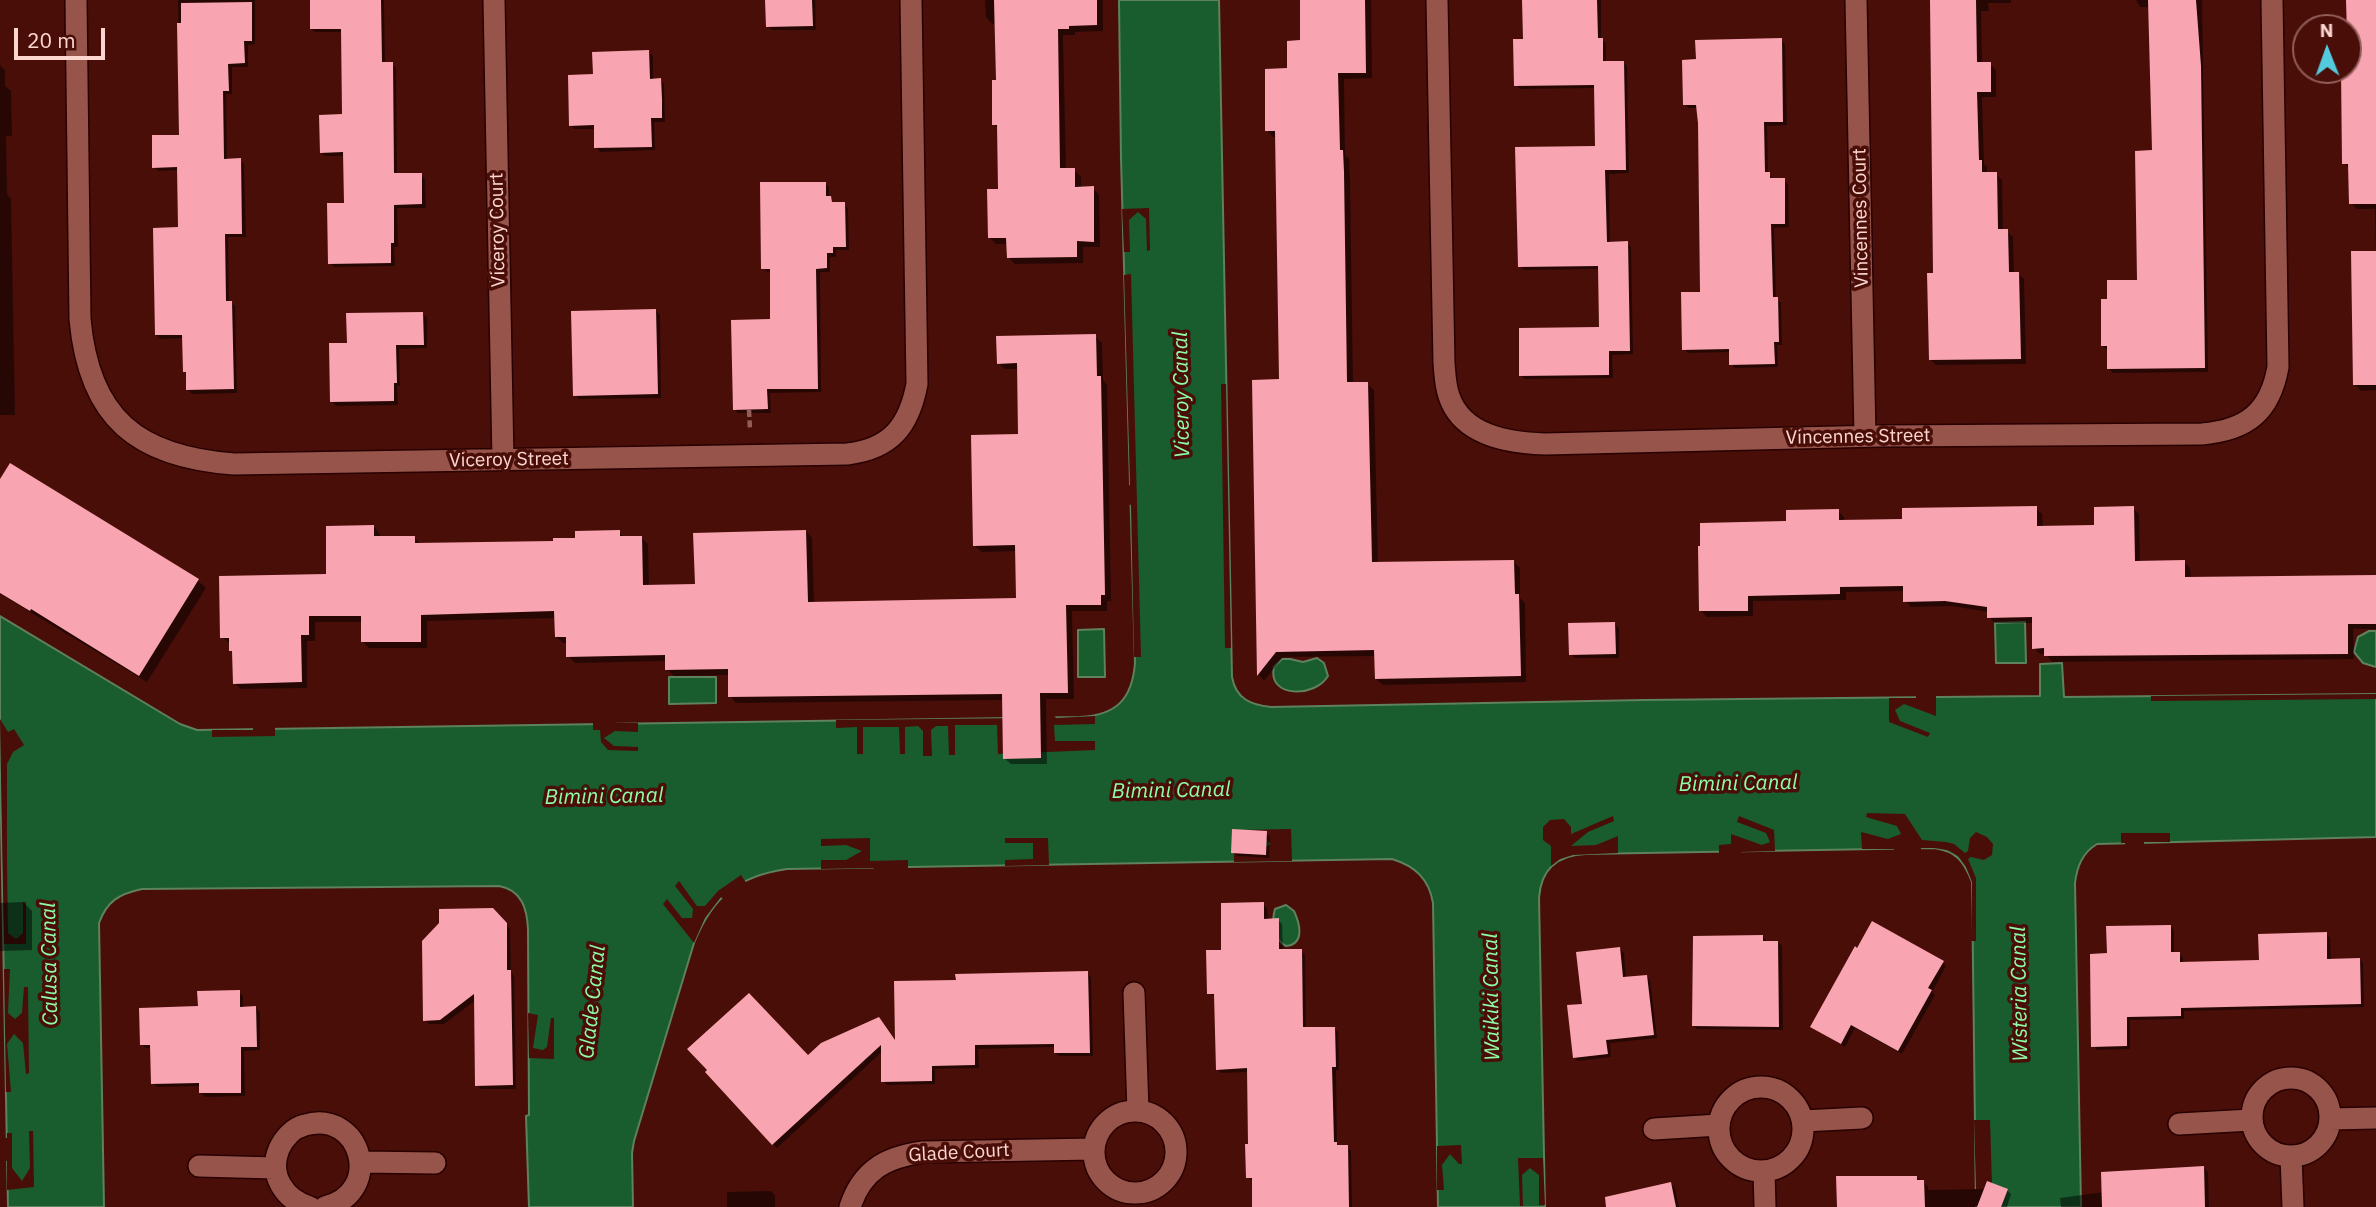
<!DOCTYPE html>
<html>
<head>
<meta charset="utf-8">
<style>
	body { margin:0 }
	#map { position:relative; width:2376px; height:1207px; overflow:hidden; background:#4a0e09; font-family:"IBM Plex Sans",sans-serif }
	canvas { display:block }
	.north { position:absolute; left:2292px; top:14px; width:70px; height:70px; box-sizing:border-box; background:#4a0e09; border:2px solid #925e59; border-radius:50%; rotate:359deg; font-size:19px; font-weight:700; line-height:28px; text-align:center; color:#fed6d0 }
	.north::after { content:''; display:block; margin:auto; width:24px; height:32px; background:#54cadd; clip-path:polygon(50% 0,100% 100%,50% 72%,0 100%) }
	.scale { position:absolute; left:14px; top:28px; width:91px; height:32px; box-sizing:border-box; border:4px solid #fed6d0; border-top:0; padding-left:9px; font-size:21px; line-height:24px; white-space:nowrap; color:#fed6d0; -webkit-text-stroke:5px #4a0e09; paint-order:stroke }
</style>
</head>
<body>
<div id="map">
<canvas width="2376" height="1207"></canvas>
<div class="north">N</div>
<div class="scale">20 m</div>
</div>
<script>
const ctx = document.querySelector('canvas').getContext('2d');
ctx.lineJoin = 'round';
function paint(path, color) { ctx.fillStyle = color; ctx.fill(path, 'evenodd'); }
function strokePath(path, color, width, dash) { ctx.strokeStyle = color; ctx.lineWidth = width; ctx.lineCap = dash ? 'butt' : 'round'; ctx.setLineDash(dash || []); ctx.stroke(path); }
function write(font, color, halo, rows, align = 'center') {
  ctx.font = font + ' "IBM Plex Sans",sans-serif'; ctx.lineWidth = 7; ctx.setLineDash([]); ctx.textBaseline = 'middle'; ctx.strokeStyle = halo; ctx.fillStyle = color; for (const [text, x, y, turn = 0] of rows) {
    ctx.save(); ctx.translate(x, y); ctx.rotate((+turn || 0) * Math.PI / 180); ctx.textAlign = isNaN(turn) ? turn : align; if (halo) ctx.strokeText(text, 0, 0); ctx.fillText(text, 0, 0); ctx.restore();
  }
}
const water = new Path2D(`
	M1119 0H1219L1232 677C1236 699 1251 705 1271 707L1644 700 2040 696V664L2062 663 2064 697 2376 694V837L2097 844C2082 853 2077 867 2075 883L2081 1207H1976L1972 882C1964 861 1956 851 1934 848L1586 854C1559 855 1541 868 1539 898L1545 1207H1438L1433 903C1429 879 1415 866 1392 859L787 869C738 876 712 897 694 943L634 1141 632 1153 633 1207H529L526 1116 529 1115 528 929C527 909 522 890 499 886L142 889C119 894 107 901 99 923L104 1207H8L0 763V616L180 724 197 730 1080 717C1116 715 1132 700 1135 663L1121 158Z
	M2025 622 2026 663H1996L1995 623Z
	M1104 629 1105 677H1078V630Z
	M2369 631H2376V667L2363 663 2354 652 2358 637Z
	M1317 658 1324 663 1328 676C1315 698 1267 698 1274 667L1282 659H1290L1303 662Z
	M669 677H716V703L669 704Z
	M1286 905 1294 911C1300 924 1305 944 1286 946 1274 940 1271 921 1275 909Z`);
paint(water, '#195c2d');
strokePath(water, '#5e815e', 2);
paint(new Path2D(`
	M1149 208 1150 250 1147 251 1146 219 1138 212 1129 220 1130 252H1124L1122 209Z
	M1131 274 1141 657H1134L1131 505 1127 504 1126 486 1130 485 1124 275Z
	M1221 384H1226L1231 648H1225Z
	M1916 694H1936V716L1904 704 1895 710 1900 721 1930 733 1928 737 1889 722V698H1916Z
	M2376 694V699L2151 701V696Z
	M1053 714 1056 718 1095 716V724L1054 725 1055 741H1095V750L998 754 997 725H955V755H949L948 726H936L931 730 932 756H923V731L918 726 905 727V754H900L899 727H863V754H857V727L836 728V720L1028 718V715Z
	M0 719 8 732 14 729 24 745 13 752 7 764V866L8 933 16 939 23 933V902H26V944H4Z
	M593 720H614L615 723H638V732L615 731 604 738 614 746 638 747V751L608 750 601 742 600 730H593Z
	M253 726H275V736L212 737V730H253Z
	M1867 813 1905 814 1922 840 1946 842 1954 844 1965 853 1968 851 1970 838 1976 832 1987 837 1993 844 1992 855 1984 860 1971 857 1968 859 1976 878V941H1971L1972 882 1966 867 1958 856 1947 850 1934 848H1921V852H1894V849H1862L1861 832 1888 839 1901 834 1897 826 1866 817Z
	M1613 816 1614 821 1588 832 1571 846 1596 845 1618 836V853L1573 855 1560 859 1551 866V846L1543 840V827L1550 820 1564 819 1571 827V834Z
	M1739 816 1774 830 1775 851 1741 852 1740 855H1719V845L1731 844V834L1762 845 1770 842 1766 833 1737 822Z
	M1291 829 1292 861 1234 862V849L1257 851 1271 844 1259 834 1241 830Z
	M2121 833H2170V842H2144V846H2126L2125 843H2121Z
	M870 838V861L908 860V871H874V868L821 869V860H846L862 851 846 845 821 846V839Z
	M1005 838H1048L1049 865 1005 866V860L1033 859V843H1005Z
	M741 875 747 884 723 899 721 897 705 918 694 943 663 904 667 899 682 918H692L693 909 675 886 679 881 697 906H705L718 891Z
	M4 969H10L8 1013 15 1019 22 1013 24 987H28L29 1073 26 1074 23 1043 14 1034 7 1044 11 1092H6Z
	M528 1013 538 1015 533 1048 543 1050 547 1047 551 1018H554V1059L529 1058Z
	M1974 1120H1990L1992 1185 1983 1207 1972 1206V1189H1976Z
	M29 1131H33L34 1187 7 1190V1161L3 1160V1138H7V1133H12V1168L22 1181 30 1168Z
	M1461 1145 1462 1164H1459L1450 1154 1442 1165 1444 1190H1437V1146Z
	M1518 1158H1543L1545 1205H1539V1175L1530 1168 1522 1175 1523 1206H1520Z`), '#4a0e09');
paint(new Path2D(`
	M178 0H255V44L248 45V67H232V94H226L227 160H240L244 164 246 237H228L229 302 235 306 237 393 192 394 188 390V375L184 371V338L160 339 156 335 180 229 179 170 158 171 154 167 181 136Z
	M343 0H384L385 64H392L396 68 397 175H421L425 179 426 208H397L398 247H394L395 266 334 267 330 263 346 204 345 156H325L321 152 344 116 343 32H315L311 28Z
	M755 0H815L816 30H772L768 26 767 0Z
	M985 0H1103V31L1075 32V35H1063L1066 170H1074L1081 177V188H1093L1099 195 1100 247H1083V263L1015 264 1008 257V244H996L989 237 999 191 998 129 994 124 998 82 997 23 992 24 986 17Z
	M1301 0H1371L1372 78 1344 79 1345 155 1349 159 1350 180 1353 384H1367L1374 390 1378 564 1513 561 1520 568V598L1525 603 1526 682 1383 685 1376 679V656L1283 657 1264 681 1259 675 1254 381H1280L1277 137H1273L1267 130 1289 70 1302 42Z
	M1524 0H1601V39L1606 43V63L1623 62 1627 66 1629 173 1609 174 1610 243H1627L1631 247 1633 354 1612 355 1613 378 1525 379 1521 375 1601 328 1600 269 1524 270 1520 266 1597 148 1596 88 1520 89 1516 85 1525 40Z
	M1932 0H2011V3H1988L1989 11H1981L1982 64H1990L1996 70V97H1982L1984 164 1987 167V174H1996L2002 180 2003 231H2007L2013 237 2014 274H2018L2024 279 2026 364 1936 365 1931 360 1935 275Z
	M2136 0H2202L2208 372 2113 373 2109 369 2107 350 2103 346 2109 300 2139 282 2153 152 2150 7H2140Z
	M2347 0H2376V390L2361 391 2355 385 2376 253 2375 209H2357L2351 203 2350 169 2344 163 2349 70Z
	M1781 40 1785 44 1787 125 1767 126 1768 173 1774 180H1784L1788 184 1789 227 1774 228 1776 299 1781 303 1782 345H1777L1778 367 1735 368 1731 364V352L1688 353 1684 349 1702 293 1698 108H1689L1684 104 1697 61Z
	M649 52 653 56V80H660L664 84 665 122H654L655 150 600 152 596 147 595 129H574L570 125 594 76Z
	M0 65 5 70V86L11 91 12 136H6L7 194 11 199 15 415H0Z
	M825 183 829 187V198L835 204H844L848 208 849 250H836V257H830V272H820L821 392 770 393 771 413H738L734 409 771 321 772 272H767L763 268Z
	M656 311 660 315 661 398 579 399 575 395Z
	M423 314 427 318V348L399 349 400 386H397L398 405 336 406 332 402 348 345Z
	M1095 336 1102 343 1103 380 1107 385 1111 601H1107V611H1072L1074 699H1046L1047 764H1011L1004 758V700L736 703 730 696 729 675 674 676 667 669V661L575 663 568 656V643H563L556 637V618L427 621V648H369L363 642 362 622H315V641H307V688L241 689 234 683V653L230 650V644L222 637 328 575 374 527 380 534V538H415L422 545 555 542 619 532 625 538H642L648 544 649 587 697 586 806 531 812 538 814 603 1018 600 1017 551 982 552 975 546 1020 436 1019 369H1005L998 363Z
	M10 466 198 581 206 588 147 682 0 594V482Z
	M2036 508 2042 514 2043 528 2096 527 2133 508 2139 514 2140 563 2184 562 2190 568 2191 579 2376 577V629H2353L2354 659 2052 662 2046 654H2040L2034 648V623H1995L1989 617V612L1952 606 1911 607 1905 601V591L1846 592V600L1753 601V616L1707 617 1701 611 1788 523 1838 511 1844 517V522L1904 521Z
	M1615 624 1619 628V658H1575L1571 654Z
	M1266 833 1270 837 1269 858 1237 856 1233 852Z
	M23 902 32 911V950L0 951V903Z
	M1263 904 1267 908 1268 920H1278L1282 924 1283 951H1301L1305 955 1306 1029 1334 1028 1338 1032 1339 1070H1336L1337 1144 1340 1147H1347L1351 1151 1352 1207H1254L1253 1181 1247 1177 1250 1145 1249 1072 1221 1073 1217 1069 1216 997 1209 993 1223 951Z
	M492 910 510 929 511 972 514 976 516 1089H481L477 1085 476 1000 444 1024H429L425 1020Z
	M2170 926 2174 930V954H2179L2183 958V964L2261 961 2326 934 2330 938 2331 960 2359 959 2363 963 2364 1007 2184 1011V1019L2130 1020V1049L2097 1050 2093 1046 2109 955Z
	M1763 936 1767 942H1778L1782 946 1783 1030 1697 1029 1693 1025Z
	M1620 949 1624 953 1626 979 1646 976 1650 980 1657 1038 1610 1043 1611 1057 1578 1061 1574 1057 1584 1006Z
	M1942 962 1946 966 1932 992 1935 995 1902 1054 1855 1028 1845 1047 1812 1027Z
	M1087 973 1091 977 1093 1056H1059L1055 1052V1047L978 1049 979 1068 935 1069V1084L887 1085 883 1081V1051L777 1148 707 1073 808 1057 822 1045 897 1044 957 981Z
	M239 992 243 996V1009L256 1008 260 1012V1050L244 1051 245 1096 205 1097 201 1093V1086L157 1087 153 1083 152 1048H146L142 1044 200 1008Z
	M2204 1168 2208 1172 2209 1207H2061L2060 1198 2104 1192Z
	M1916 1177 1928 1186V1190L1986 1189 2007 1190 2011 1194 2007 1207H1839Z
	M1671 1184 1675 1188 1679 1207H1611Z
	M771 1191 775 1195V1207H727V1192Z`), '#0007');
paint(new Path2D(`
	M310 0H381L382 62H393L394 173H422V204L394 205V243H391V263L328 264 327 203H344L343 152 320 153 319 115 342 114 341 29H310Z
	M765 0H812L813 26 766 27Z
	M994 0H1097V25L1069 26V29H1058L1060 168H1075V187L1094 186V242L1077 241V257L1007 258 1006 238H988L987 189H998L997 125H992V80H996Z
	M1300 0H1365L1366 73H1338L1340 150H1343L1344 172 1347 382H1368L1372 562 1514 560 1515 594H1519L1521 676 1375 679 1374 650 1276 652 1257 676 1252 380 1279 379 1275 131H1265V69L1287 68V41L1300 40Z
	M1522 0H1597L1598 38H1603V61H1624L1626 170H1605L1607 242 1628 241 1630 351H1609V375L1519 376V328L1599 327 1598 266 1518 267 1515 147 1595 146 1594 85 1514 86 1513 39H1523Z
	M1930 0H1976L1977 62H1991V92H1977L1979 160H1982V172H1997L1998 229H2008L2009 272H2019L2021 359 1929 360 1927 273H1933Z
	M2148 0H2196L2201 66 2205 368 2107 369V346H2101V299H2107V280H2137L2135 151 2152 150Z
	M2346 0H2376V204H2349L2348 164H2342L2341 70H2348Z
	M252 2V41H244L245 63 228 64 229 91H223L224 159 241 158 242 234H225L226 301H232L234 389 186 390V372H183L182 335H155L153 228 178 227 177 167 152 168V135H179L177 23H181V3Z
	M1782 38 1783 122H1764L1765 172H1770V178H1785V224H1771L1773 297H1778L1779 342H1774L1775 364 1729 365V349L1682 350 1681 292H1700L1698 123 1696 105H1683L1682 60 1696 59 1695 40Z
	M649 50 650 79 661 78 662 99V118H651L652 147 594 148V125L569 126 568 75 593 74 592 52Z
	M760 182H826V196H831L832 202H845L846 247H833V253H827V268L816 269 818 389H767L768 409 733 410 731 320 770 319V269H761Z
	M2351 251H2376V385H2353Z
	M656 309 658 394 573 396 571 311Z
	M423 312 424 345H396L397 383H394V401L330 402 329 343H347L346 313Z
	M1096 334 1097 376H1101L1105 595H1101V605H1066L1068 693H1040L1041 758 1003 759 1002 694 728 697V669L665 670V655L566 657V637H555L554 611 421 615V642H361V616H309V635H301L302 682 233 684 232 651H229V638H220L219 576 326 574V526L374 525V536H415V543L553 541V538H575V531L620 530V536H642L643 585 695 584 693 533 806 530 808 602 1016 598 1015 545 973 546 971 435 1018 434 1017 363 997 364 996 336Z
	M10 463 199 579 139 676 31 609 30 611 0 593V479Z
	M2037 506V526L2094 525V507L2134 506 2135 561 2185 560V577L2376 575V624H2348V654L2044 656V648L2032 649V617L1987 618V607L1945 601 1903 602V586L1840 587V594L1748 596V611H1699L1698 546H1700V523L1786 521V510L1839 509V520L1902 519V508Z
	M1615 622 1616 654 1569 655 1568 623Z
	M1232 829 1267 831 1266 855 1231 853Z
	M1264 902V919L1279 918V949H1302L1303 1027H1335L1336 1067H1332L1334 1142H1337V1145H1348L1349 1207H1252V1178H1246L1245 1144H1248L1247 1068 1216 1070 1214 994H1207L1206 950H1221V903Z
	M493 908 507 923V970H511L513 1085 475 1086 474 994 440 1020 423 1021 422 941 439 923V909Z
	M1872 921 1944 961 1928 988 1932 990 1898 1051 1851 1025 1841 1044 1810 1027 1855 946 1857 948Z
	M2171 925V952H2180V962L2259 960 2258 934 2327 932V959L2360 958 2361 1004 2181 1008V1016L2127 1017V1046L2091 1047 2090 954 2107 953 2106 926Z
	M1763 935V941H1778L1779 1027 1692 1026 1693 936Z
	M1620 947 1623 977 1647 975 1654 1035 1606 1040 1608 1054 1573 1058 1567 1005 1582 1004 1576 952Z
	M1088 971 1090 1053H1054V1044L975 1045V1065L932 1066V1081L881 1082V1045L772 1145 705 1072 707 1070 687 1049 749 993 808 1055 821 1043 879 1017 895 1040 894 981 956 980 955 974Z
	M240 990V1007L256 1006 257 1047H241V1093H199V1083L151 1084 150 1045H140L139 1008 198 1006 197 991Z
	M2204 1166 2205 1207H2102L2101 1172Z
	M1836 1176H1917V1180H1924L1925 1207H1837Z
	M1987 1181 2008 1189 2001 1207H1977Z
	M1671 1182 1676 1207H1606L1605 1197Z`), '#f9a4b1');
const minor = new Path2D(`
	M76 0 80 319C89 419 138 457 234 464L847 454C891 449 909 426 917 384L911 0
	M494 0 503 460
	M1437 0 1444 363C1445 374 1445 385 1449 396 1462 436 1509 443 1545 444L1880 436 2202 434C2247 430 2270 412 2278 367L2272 0
	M1856 0 1865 436
	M1134 993 1138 1111
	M2252 1117a39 39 0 1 1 78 0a39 39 0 1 1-78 0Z
	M1719 1129a42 42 0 1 1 84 0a42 42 0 1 1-84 0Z
	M1094 1152a41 41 0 1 1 82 0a41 41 0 1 1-82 0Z
	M2330 1119 2376 1118
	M1803 1121 1862 1118
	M2179 1124 2251 1120
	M1654 1129 1719 1125
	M2291 1156 2293 1207
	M361 1162 435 1163
	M199 1166 275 1168
	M1764 1171 1765 1207
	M310 1207C285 1200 268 1175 279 1149 284 1138 293 1128 305 1125 361 1109 385 1192 325 1207
	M850 1207C862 1170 886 1157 923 1152L1094 1149`);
strokePath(minor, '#280000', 24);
strokePath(new Path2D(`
	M749 410 750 430`), '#925e59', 4.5, [7, 3.5]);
strokePath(minor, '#97544a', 21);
write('19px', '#fed6d0', '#4a0e09', [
	["Vincennes Court",1861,218,-91],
	["Viceroy Court",498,230,-91],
	["Vincennes Street",1858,437,-1],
	["Viceroy Street",509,460,-1],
	["Glade Court",959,1153,-3]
]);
write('italic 21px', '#8dfea6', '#4a0e09', [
	["Viceroy Canal",1182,395,-91],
	["Bimini Canal",1738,784,-1],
	["Bimini Canal",1171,791,-1],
	["Bimini Canal",604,797,-1],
	["Calusa Canal",50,964,-91],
	["Wisteria Canal",2020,994,-91],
	["Waikiki Canal",1492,997,-91],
	["Glade Canal",593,1002,-84]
]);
</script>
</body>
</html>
